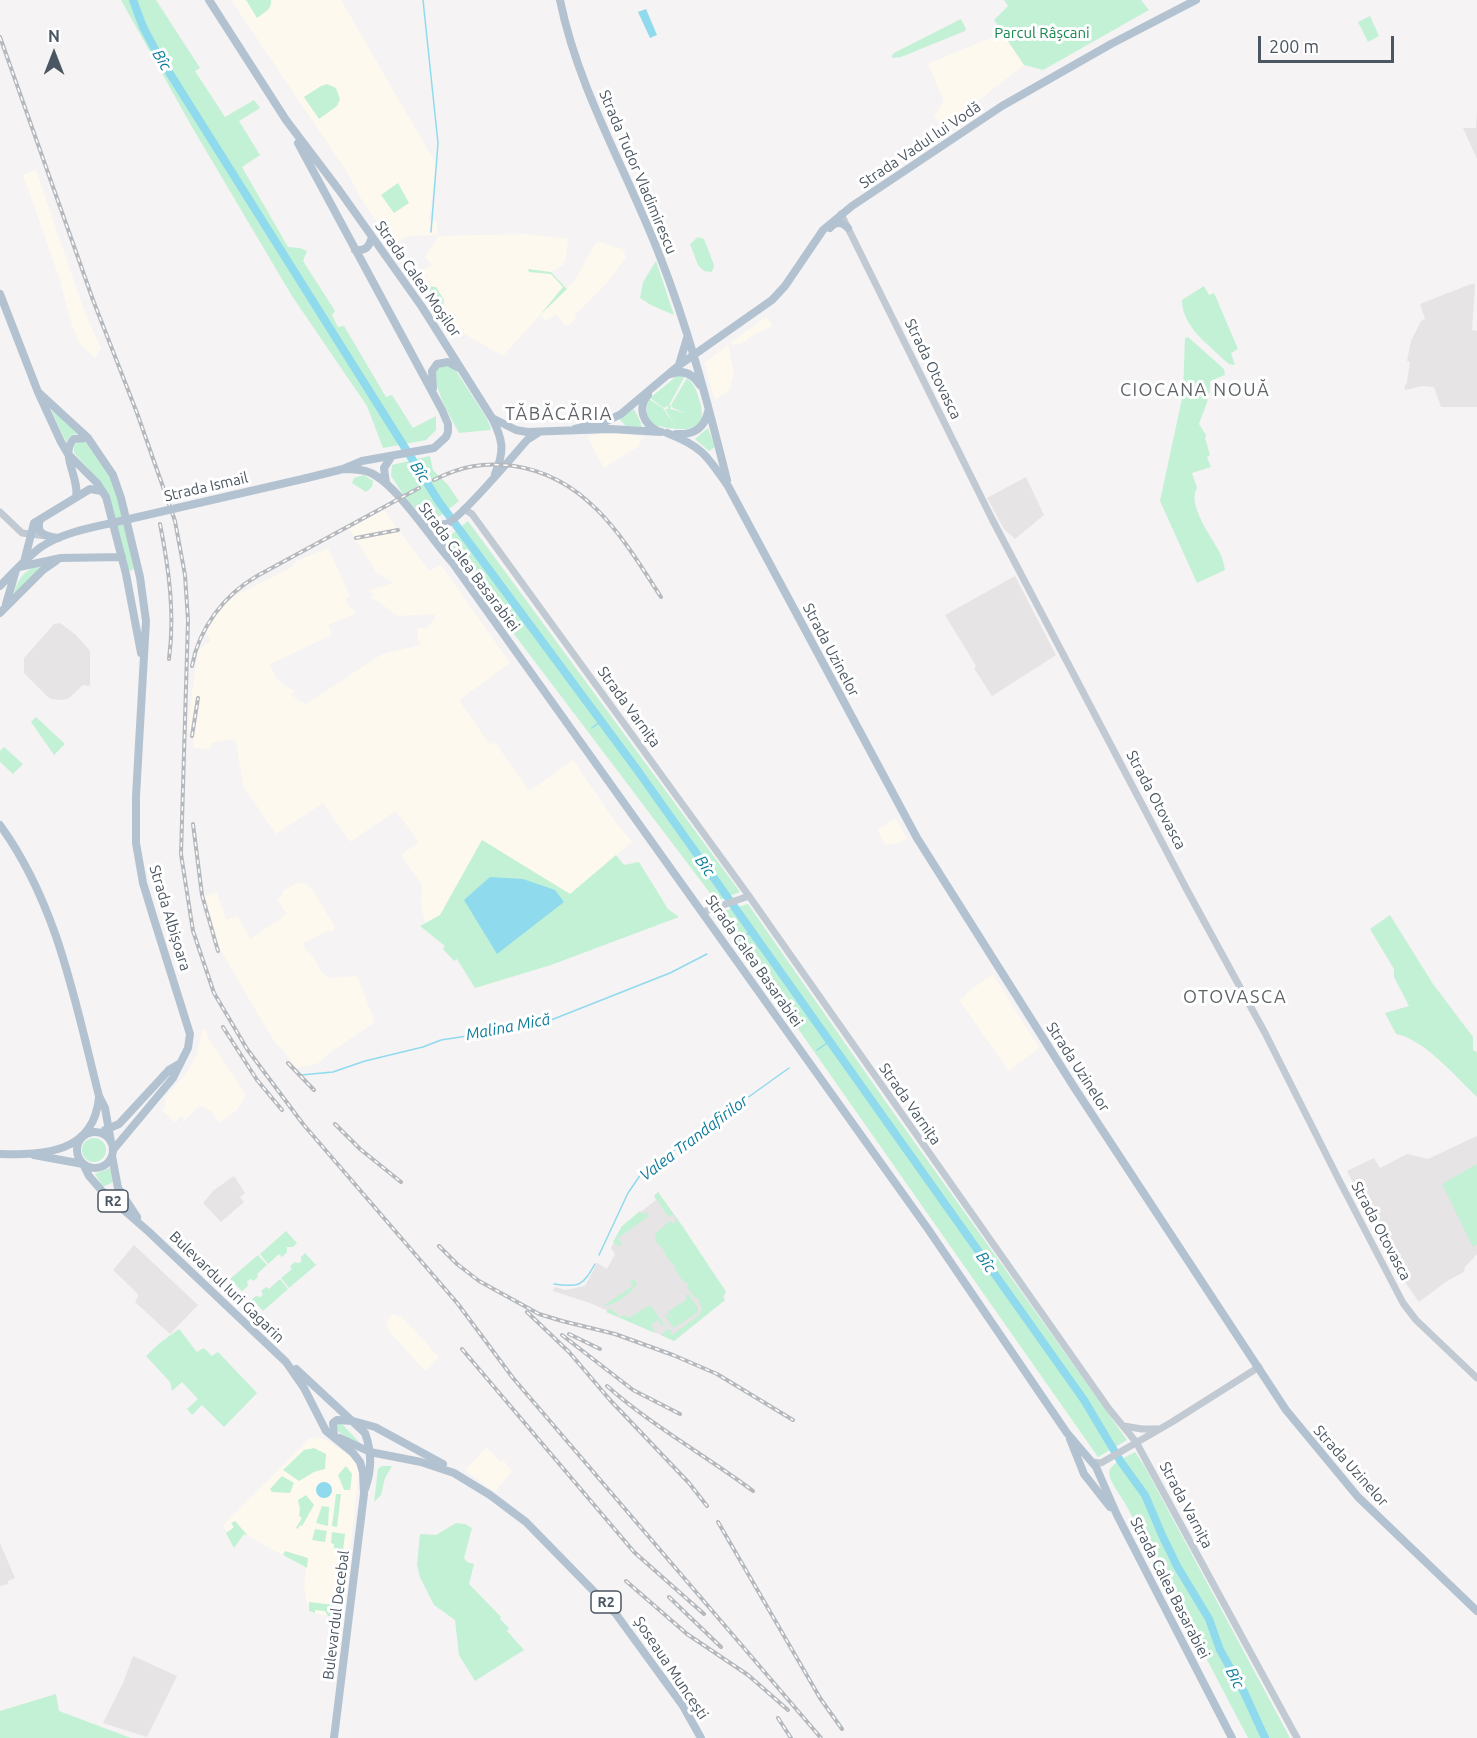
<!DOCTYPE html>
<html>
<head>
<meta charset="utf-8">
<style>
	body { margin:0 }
	#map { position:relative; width:1477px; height:1738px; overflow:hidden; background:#f5f3f3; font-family:Ubuntu,sans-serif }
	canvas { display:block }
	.north { position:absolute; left:24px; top:24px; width:60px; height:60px; -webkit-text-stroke:4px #fff; paint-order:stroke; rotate:0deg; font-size:16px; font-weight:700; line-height:24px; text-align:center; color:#4a5661 }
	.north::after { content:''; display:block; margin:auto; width:21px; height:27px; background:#4a5661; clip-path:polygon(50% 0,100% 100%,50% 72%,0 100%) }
	.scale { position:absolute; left:1258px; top:36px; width:136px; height:27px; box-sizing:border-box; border:3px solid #4a5661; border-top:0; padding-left:8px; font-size:18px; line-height:21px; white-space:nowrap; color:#4a5661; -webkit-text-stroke:4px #fff; paint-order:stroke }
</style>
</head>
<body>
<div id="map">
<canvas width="1477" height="1738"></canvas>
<div class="north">N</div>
<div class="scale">200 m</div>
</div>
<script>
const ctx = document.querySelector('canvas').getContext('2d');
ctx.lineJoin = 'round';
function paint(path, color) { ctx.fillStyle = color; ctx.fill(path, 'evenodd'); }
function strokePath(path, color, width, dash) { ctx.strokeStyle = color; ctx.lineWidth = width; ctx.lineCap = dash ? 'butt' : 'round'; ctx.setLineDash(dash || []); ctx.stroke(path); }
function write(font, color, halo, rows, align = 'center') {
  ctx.font = font + ' Ubuntu,sans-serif'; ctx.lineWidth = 6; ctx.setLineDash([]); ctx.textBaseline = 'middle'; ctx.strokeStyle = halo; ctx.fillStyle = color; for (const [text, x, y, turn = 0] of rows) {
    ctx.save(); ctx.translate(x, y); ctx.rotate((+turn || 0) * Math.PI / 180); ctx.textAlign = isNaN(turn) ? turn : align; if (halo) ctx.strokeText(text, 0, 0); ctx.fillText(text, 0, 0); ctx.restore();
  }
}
paint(new Path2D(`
	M231 0H246L257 18 269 10 271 0H341L436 164 429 222 437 221V236L526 234 568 239 566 258 563 265 551 272 567 288 573 283 597 241 623 249 626 257 623 262 604 286 575 315 577 317 569 325H565L556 314 546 321 540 315 503 356 449 325 444 327 414 282 425 273 423 270 432 265 425 257 437 238 436 235 408 236 393 245 360 197 349 175Z
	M1002 33 1024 65 964 112 951 126H948L946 128 934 117 943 102V98L928 64Z
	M36 170 86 316 101 348 95 358 79 343 70 319 59 277 23 175Z
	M766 317 773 326 758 332 742 343 732 345 731 342Z
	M728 345 734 373 731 384 729 390 715 400 704 363Z
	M604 432 627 433 634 436 645 437 640 440 639 446 604 468 587 437Z
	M384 510 429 571 441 565 510 663 459 700 490 745 495 742 529 791 573 760 614 820 632 842 570 894 482 840 440 916 425 923 421 904 422 885 401 855 419 842 396 811 350 842 323 803 276 834 244 788 235 739 211 743V749L193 748 194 731H189V716L198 650 211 641 206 632 221 609 229 599 290 568 297 561 328 548 350 596 345 599 350 608H352L356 613 328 625 332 635 270 664 276 679 295 692 291 694 298 700 306 704 382 654 421 645 418 640 417 628H426L435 618 434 614 397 616 379 602 370 598 373 595 370 590 393 583 377 573 349 529Z
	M895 818 907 838 899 843 886 845 877 830Z
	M296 883 307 884 317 897 335 927 333 931 329 930 304 943 303 946 314 958 321 971 329 978 357 976 375 1022 328 1054 319 1063 296 1068 280 1046 278 1047 259 1016 221 951 211 927 204 896 217 892 226 920 238 916 250 939 287 914 277 900 283 894 282 892Z
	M993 974 1039 1048 1009 1071 959 1000 965 996 966 993Z
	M203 1029H205L208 1038 244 1092 245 1097 236 1111 219 1123 211 1111 203 1106 197 1108 180 1126 184 1119 181 1116 175 1122 162 1110 165 1105 166 1096 185 1075 196 1057Z
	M394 1313 396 1316H401L439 1357 425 1371 389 1331 386 1324 387 1320Z
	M317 1437 324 1439 351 1456 359 1469 351 1542 345 1565 347 1573 342 1616 334 1617 309 1612 304 1587 306 1568 244 1534 234 1548 224 1526V1524L309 1439Z
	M487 1447 500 1462 503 1460 512 1471 495 1492 465 1470Z`), '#fdf9ef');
paint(new Path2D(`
	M1477 111V159L1463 128H1476Z
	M1471 284H1475L1472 330 1477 331V407H1441L1434 387 1422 386 1406 390 1404 388 1407 382 1410 362 1407 361 1411 341 1421 321 1425 319 1420 304Z
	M1026 477 1044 515 1015 539 1004 529 987 498Z
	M1015 576 1056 655 992 696 974 668 976 666 945 615Z
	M60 623 76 635 90 651V686L83 685 69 698 62 700 51 699 47 696 24 673V658L54 624Z
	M1477 1136V1254L1465 1267 1464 1272 1447 1281 1419 1302 1405 1282 1401 1281 1377 1237 1380 1235 1347 1171 1374 1158 1380 1168 1407 1154 1428 1159Z
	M234 1176 245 1193 240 1197 244 1202 221 1222 203 1203 214 1190Z
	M658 1192 683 1227 726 1292 723 1297 725 1300 674 1341 590 1303 553 1291 555 1287 565 1290 585 1286 597 1263 607 1269 615 1254 611 1248 622 1226 656 1200 654 1196Z
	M134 1245 198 1305 170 1334 135 1302 138 1297 137 1293 113 1270Z
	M0 1543 15 1578 8 1581V1584L0 1586Z
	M133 1656 177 1676 147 1737 103 1723 123 1683Z`), '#e6e4e5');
paint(new Path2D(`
	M121 0H156L200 68 195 71 225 117 254 100 260 108 239 121 260 155 242 167 288 247 300 248 307 251 303 261 335 311 332 315 338 327 344 326 386 397 392 395 413 428 436 416V430L426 440 383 448 367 406 292 296 192 127Z
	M246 0H271C272 10 264 12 257 18Z
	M1004 0H1141L1149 10 1043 70 1024 65 994 20 1008 6Z
	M1370 16 1379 36 1368 42 1358 22Z
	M961 19 966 29 965 31 901 57 893 58 892 56 894 53Z
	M327 84 336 88 340 99 337 106 319 119 304 97 321 86Z
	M398 183 409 203 394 213 381 195Z
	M698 237 704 239 714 265 713 270 711 272 704 271 698 265 690 244Z
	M656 261 674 315 651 305 640 298 643 282Z
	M528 269 551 272 567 289 540 315 563 287 551 274 529 272Z
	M425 286 436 287 444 300 442 312Z
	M1204 286 1209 295 1214 293 1238 349 1231 353 1235 365 1229 364 1224 360C1207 343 1182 326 1182 300Z
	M1188 337 1224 369 1225 375 1210 381C1211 397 1204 409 1199 424L1206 435 1205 438 1210 455 1207 457 1211 467 1192 473 1197 488C1186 505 1214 540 1221 555 1223 560 1224 565 1225 570L1197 583 1160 501 1183 394 1185 338Z
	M444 365 454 368 486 417 491 428 490 430 459 433C451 417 431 386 437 369Z
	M678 375 685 376 669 405 671 406 670 409 686 413 673 408 671 405 687 378C695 385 697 392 700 402 706 424 698 430 677 429 656 427 641 424 649 399L663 408 675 426 665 409H668V406L664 408 650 398Z
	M634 409 641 423V427L626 426 619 419Z
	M51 410 79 433 72 435 66 442Z
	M708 428 715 447 709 451 695 439Z
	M79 441 87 443 110 477 116 492 134 568 131 571 128 569 110 499 100 481 74 453V446Z
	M430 456 433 470 448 485 459 501 436 519C415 517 402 492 391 476L392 465Z
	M364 475 373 481 372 487 366 492 352 483 354 478Z
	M468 521 740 892 716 901 461 564 451 545 452 534Z
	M45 563 13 596C19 575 25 570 45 563Z
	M36 717 65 744 54 755 31 722Z
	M4 747 23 764 13 774 0 762V751Z
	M482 840 570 894 616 855 624 865 639 862 668 909 679 917 551 965 475 988 457 959 454 961 443 949 445 946 420 926 440 915Z
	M748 904 893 1112 1127 1440 1098 1457 717 913Z
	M1390 915 1433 984 1473 1037V1050L1477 1052V1097C1456 1077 1424 1039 1396 1034L1385 1013 1409 1006 1394 977V969L1370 929Z
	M82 1150a12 12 0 1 1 24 0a12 12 0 1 1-24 0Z
	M1477 1164V1244L1473 1247 1442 1184Z
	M110 1168 113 1182 103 1187 95 1174Z
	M658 1192 683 1227 726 1292 723 1297 725 1300 674 1341 661 1335 668 1329 672 1331 670 1333 672 1335 699 1315 702 1309 698 1298H695L687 1287 688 1283 683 1281 674 1268 675 1266C669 1260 665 1255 662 1247L659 1246 655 1239 656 1233 670 1221 673 1224 677 1221 673 1214 669 1217 654 1196Z
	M640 1211 642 1214 647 1213 649 1216 618 1238 622 1244 619 1246 613 1242 622 1226Z
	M286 1231 297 1243 293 1247H287V1252L282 1257 279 1254 268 1264 260 1254Z
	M305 1253 316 1265 289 1288 281 1278 292 1269 290 1266 295 1262 298 1263 301 1262V1257Z
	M258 1255 267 1265 257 1274 258 1277 253 1281 251 1279 247 1281 248 1286 242 1291 230 1279Z
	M280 1279 288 1289 263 1311 252 1299 256 1296 261 1297 263 1294 261 1291 266 1287 269 1289Z
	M635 1279 637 1284C632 1293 614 1306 603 1306L633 1286 630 1281Z
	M688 1294 698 1308V1312L674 1328 665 1316 668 1314 676 1324 668 1312 687 1299 685 1296Z
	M650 1305 664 1324 663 1327 658 1320 651 1325 655 1333 606 1312 610 1308 620 1317 624 1315 629 1318Z
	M179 1329 197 1352 204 1348 212 1356 218 1352 257 1393 224 1427 202 1405 192 1415 187 1409 198 1399 182 1382 172 1391 170 1382 146 1356 161 1342Z
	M340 1422 360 1443 357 1444 336 1430 335 1424Z
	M314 1448 326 1454 325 1469 314 1472 299 1481 283 1470 304 1450Z
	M1135 1452 1145 1467 1290 1738H1248L1125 1503C1105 1471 1100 1470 1135 1452Z
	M346 1466 352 1474 350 1490H344L338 1475Z
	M382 1466H392L385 1478 381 1495 374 1502 378 1469Z
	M282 1476 294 1483 290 1493 272 1492 270 1489Z
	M336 1494H341L337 1527 332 1526Z
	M306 1495 314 1505 302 1526 300 1525 298 1529 296 1528 302 1518 299 1516 300 1509 298 1500Z
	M322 1506 329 1507 328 1526 316 1523Z
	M235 1521 248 1536 244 1534 234 1548 226 1533 234 1527 231 1523Z
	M456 1523 465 1524 472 1528 464 1558 467 1562 474 1564 469 1584 501 1617 500 1619 509 1628 507 1631 524 1650 475 1681 459 1655 455 1620 434 1605 420 1577 417 1565 420 1534 436 1535Z
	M315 1529 327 1531 325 1542 312 1540Z
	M332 1532 345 1534 343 1551 334 1548V1544L331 1543Z
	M285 1551 308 1558 307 1568 283 1555Z
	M335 1599H339L336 1616H328L325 1611 315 1610V1613L309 1611V1602L334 1605Z
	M56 1694 59 1711 131 1738H0V1711Z`), '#c3f1d5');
paint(new Path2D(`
	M646 9 657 35 650 38 638 12Z
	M490 877 523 879 555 890 564 902 497 954 464 900Z
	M316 1490a8 8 0 1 1 16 0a8 8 0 1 1-16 0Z`), '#90daee');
strokePath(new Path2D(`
	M423 0 438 143 431 232
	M592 728 601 721
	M738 941 747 934 753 933
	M817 1050 830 1041
	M301 1075 333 1072 365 1061 423 1047 441 1040 519 1028 551 1020 670 973 707 954
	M599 1255 628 1193 641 1174 789 1068
	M554 1284C580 1288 583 1285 595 1264`), '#90daee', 1.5);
strokePath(new Path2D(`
	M133 0 143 27 157 53 439 502 638 771 1084 1400 1121 1462 1145 1495 1162 1535 1177 1566 1209 1619 1220 1650 1244 1692 1265 1738`), '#90daee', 8);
strokePath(new Path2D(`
	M841 214 992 519 1187 890 1265 1033 1340 1182 1403 1303 1416 1320 1477 1378
	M464 509 472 514 749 896 1109 1409 1136 1442 1297 1738
	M0 512 22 533 46 536
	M703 912 749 896
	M1124 1426 1142 1429H1158
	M1092 1462 1101 1463 1172 1422 1259 1367`), '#c1cad2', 7);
strokePath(new Path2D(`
	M209 0 286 120 339 190 422 307 492 418 516 430 527 432 610 429 661 432
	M560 0C578 89 626 169 659 254 688 327 708 404 727 480
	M298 143 442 410 448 424V432L446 437 434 448 362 461 343 469 307 478
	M830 228C836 221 842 222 848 228
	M355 250C366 251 369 247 372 237
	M0 294 38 392 61 442 68 454 97 483 106 497 126 574 141 653
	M679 365 687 338
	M671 374C684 369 693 374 700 385
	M433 388 432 371 437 364 448 362 459 368
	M38 392 88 438 113 475 121 498 140 577 146 621 136 796V843L143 883 153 916 190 1034 188 1048 173 1078 113 1150
	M648 395C637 408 643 424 658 431
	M492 418C503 440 505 450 495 474
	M575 429 607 421 621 414 678 366 772 300 785 286 823 230 852 206 1002 106 1111 44 1196 0
	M667 433C703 447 707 456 728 486L917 838 1074 1087 1286 1410 1358 1497 1477 1611
	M676 434C693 435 704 429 708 412
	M343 469C353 469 363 469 371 473 397 485 431 539 452 562L928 1229 1067 1433 1096 1467 1117 1515 1232 1738
	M386 483 384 468 391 457
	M76 497C80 479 59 453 74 439L88 438
	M40 520C35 534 46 536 58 538
	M419 520C426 524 437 526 446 524 459 520 515 454 527 440L538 433
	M447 524 444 540 448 554
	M24 562 34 523 90 489 102 491
	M19 567 61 558 122 557
	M0 586C13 573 26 558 41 547 62 533 89 528 112 523
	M6 604 16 570
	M0 613 43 570 56 561
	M0 825C58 905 75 1002 99 1096L105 1108 111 1142
	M105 1130 119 1124 169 1070 179 1064
	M77 1150a18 18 0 1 1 36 0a18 18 0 1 1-36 0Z
	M0 1154C45 1155 94 1153 99 1097
	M34 1155 83 1164 89 1176 102 1191 149 1232 286 1362 304 1388 326 1431 353 1453 360 1462 363 1472 364 1494 334 1738
	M112 1156 118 1188 137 1217
	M296 1369 365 1433C372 1452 372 1470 365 1489
	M334 1437 333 1423 337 1420 353 1421 375 1427 443 1464
	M340 1438 370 1452 421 1462 454 1473 490 1495 526 1522 616 1614 683 1706 701 1738
	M1070 1439 1084 1474 1110 1507`), '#b3c2d1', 8);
const rail = new Path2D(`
	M0 37 93 300 137 413 175 521 185 575 188 620 181 854 193 931 214 993 247 1049 303 1124 458 1304 513 1378 821 1738
	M434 480C461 466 484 462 514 466 588 477 624 540 661 597
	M160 524C169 569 175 614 169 659
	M356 538 398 530
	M192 666C199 628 224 595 257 576L419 488
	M192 736 198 698
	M193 824 202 895 218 951
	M223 1027 257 1080 282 1110
	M288 1063 314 1090
	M335 1124 360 1149 401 1182
	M439 1246 457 1264 479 1281 539 1314 562 1321 615 1334 673 1355 717 1374 793 1420
	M527 1312 569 1352 610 1400 689 1483 707 1506
	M569 1334 600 1349
	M562 1335 633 1390 680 1414
	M462 1349 634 1552 704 1614
	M607 1386C652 1426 705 1455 753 1491
	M718 1522 820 1698 842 1729
	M626 1581 687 1634 748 1675 788 1710
	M669 1597 721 1647
	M778 1718 791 1738`);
strokePath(rail, '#b5b8bd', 4);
strokePath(rail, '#fff', 1.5, [4.5]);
strokePath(new Path2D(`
	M112 523 307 478`), '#b3c2d1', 8);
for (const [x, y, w] of [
	[113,1201,30],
	[606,1602,30]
]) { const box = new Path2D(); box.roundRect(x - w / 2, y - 11, w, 22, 4.5); ctx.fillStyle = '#fff'; ctx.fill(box); strokePath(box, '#4a5661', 1.5); }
write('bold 14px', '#4a5661', null, [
	["R2",113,1201],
	["R2",606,1602]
]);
write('15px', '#17864f', '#fff', [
	["Parcul Râșcani",1042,33]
]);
write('15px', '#4a5661', '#fff', [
	["Strada Vadul lui Vodă",920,145,-34],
	["Strada Tudor Vladimirescu",638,172,67],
	["Strada Calea Moșilor",418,279,55],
	["Strada Otovasca",933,369,64],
	["Strada Ismail",206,487,-13],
	["Strada Calea Basarabiei",469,567,53],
	["Strada Uzinelor",831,650,62],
	["Strada Varnița",629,707,54],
	["Strada Otovasca",1156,800,62],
	["Strada Albișoara",170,918,73],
	["Strada Calea Basarabiei",754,961,55],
	["Strada Uzinelor",1078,1067,57],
	["Strada Varnița",910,1104,55],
	["Strada Otovasca",1381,1231,62],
	["Bulevardul Iuri Gagarin",227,1287,44],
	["Strada Uzinelor",1351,1466,48],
	["Strada Varnița",1186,1505,62],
	["Strada Calea Basarabiei",1170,1588,63],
	["Bulevardul Decebal",336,1615,-83],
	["Șoseaua Muncești",671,1668,56]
]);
write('italic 16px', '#0c7c9b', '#fff', [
	["Bîc",162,60,60],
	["Bîc",420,472,58],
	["Bîc",705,866,55],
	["Malina Mică",508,1027,-11],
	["Valea Trandafirilor",694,1138,-37],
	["Bîc",986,1262,55],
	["Bîc",1235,1678,64]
]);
ctx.letterSpacing = '1.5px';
write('18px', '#5f6368', '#fff', [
	["CIOCANA NOUĂ",1195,390],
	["TĂBĂCĂRIA",559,414],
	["OTOVASCA",1235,997]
]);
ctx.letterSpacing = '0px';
</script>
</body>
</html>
